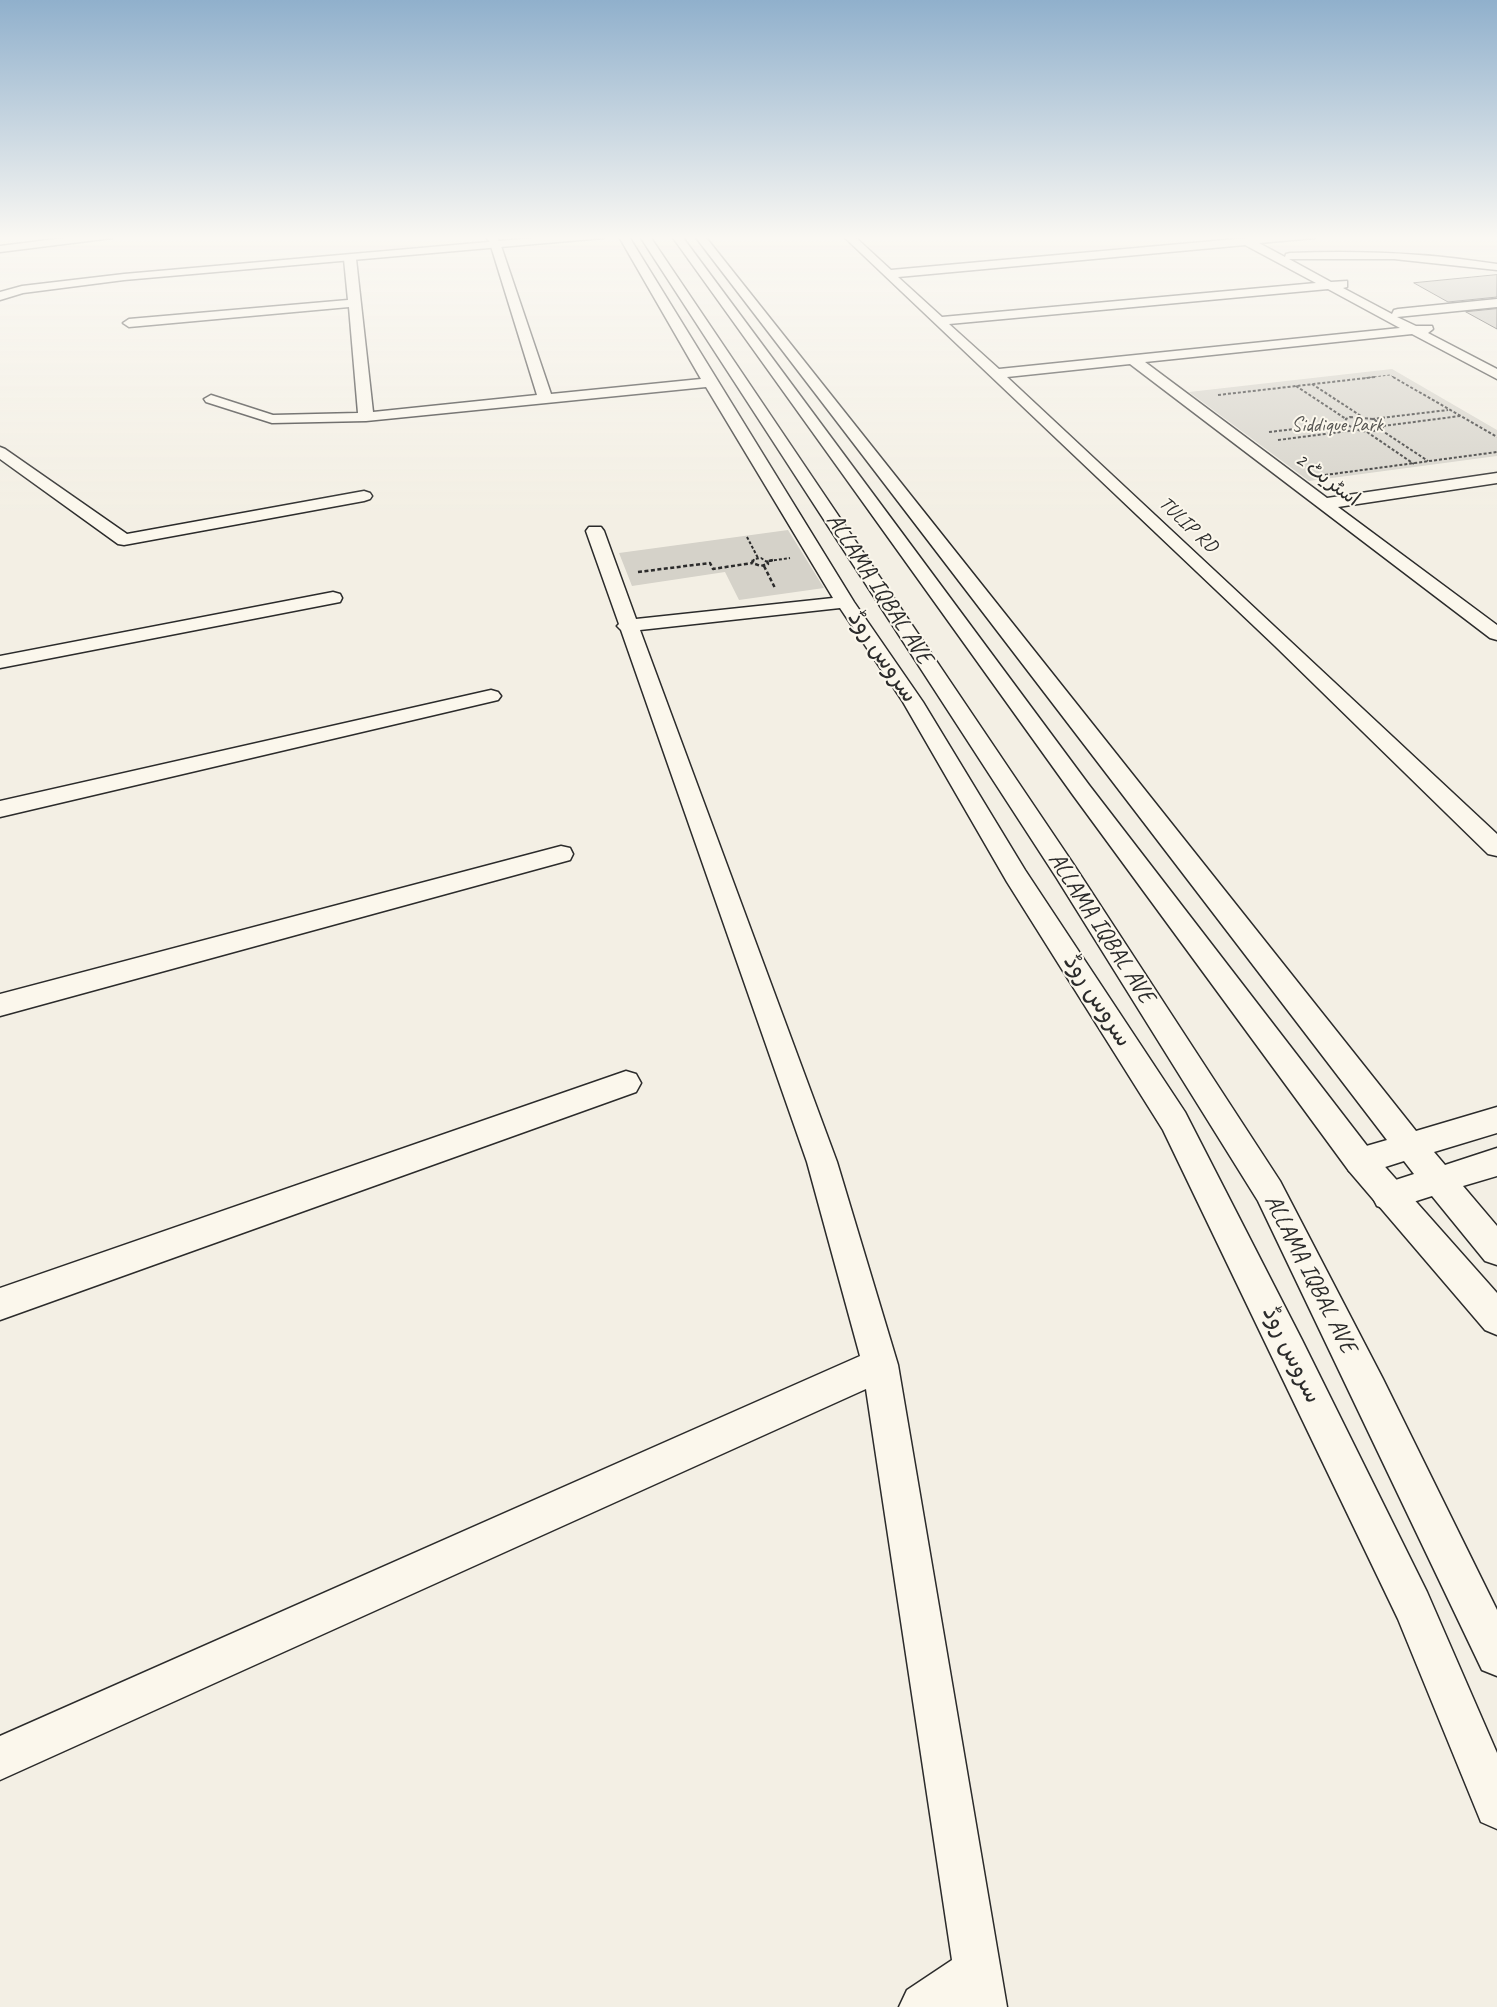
<!DOCTYPE html>
<html>
<head>
<meta charset="utf-8">
<style>
	body { margin:0 }
	canvas { display:block; background:#f3efe4 }
</style>
</head>
<body>
<canvas width="1497" height="2007"></canvas>
<script>
const ctx = document.querySelector('canvas').getContext('2d');
ctx.lineJoin = 'round';
function paint(path, color) { ctx.fillStyle = color; ctx.fill(path, 'evenodd'); }
function strokePath(path, color, width, dash) { ctx.strokeStyle = color; ctx.lineWidth = width; ctx.lineCap = dash ? 'butt' : 'round'; ctx.setLineDash(dash || []); ctx.stroke(path); }
function write(font, color, halo, rows, align = 'center') {
  ctx.font = font + ' Caveat,"Playpen Sans Arabic",sans-serif'; ctx.lineWidth = 4; ctx.setLineDash([]); ctx.textBaseline = 'middle'; ctx.strokeStyle = halo; ctx.fillStyle = color; for (const [text, x, y, turn = 0] of rows) {
    ctx.save(); ctx.translate(x, y); ctx.rotate((+turn || 0) * Math.PI / 180); ctx.textAlign = isNaN(turn) ? turn : align; if (halo) ctx.strokeText(text, 0, 0); ctx.fillText(text, 0, 0); ctx.restore();
  }
}
paint(new Path2D(`
	M1392 369 1497 430V456L1309 481 1189 392Z
	M788 530 824 588 739 600 725 572 632 586 619 553Z`), '#d5d2c9');
const building = new Path2D(`
	M1497 275V297L1448 302 1414 283Z
	M1497 309V329L1466 312Z`);
paint(building, '#c0beb6');
strokePath(building, '#2b2b2b', 1);
const street = new Path2D(`
	M88 235H117L112 238 0 252V246Z
	M485 235H495L500 243 551 394 701 379 618 235H628L854 602 923 702 1025 870 1185 1112 1302 1340 1427 1592 1497 1753V1829L1481 1822 1398 1619 1163 1130 1007 882 903 702 840 608 640 630 837 1162 898 1365 1007 2007H899L907 1990 952 1960 866 1389 0 1780V1736L860 1356 807 1162 621 630 617 626 619 624 586 531 589 527H601L604 531 636 619 833 598 706 387 366 421 272 423 206 402 204 399 211 395 273 415 358 413 349 307 129 327 123 323 129 319 348 300 344 259 350 256 356 259 373 412 537 395 490 243Z
	M694 235H704L1416 1131 1497 1107V1133L1434 1152 1445 1165 1497 1148V1176L1463 1186 1497 1226V1265L1485 1261 1432 1196 1388 1210 1377 1206 1372 1196 1377 1186 1414 1174 1404 1161 1360 1175 1349 1171 1345 1161 1349 1151 1387 1140Z
	M842 235H853L891 270 1281 235H1319L1314 238 1259 243 1285 257 1286 254 1290 253C1360 250 1428 253 1497 264V270L1394 259H1289L1331 282 1347 281V287L1343 288 1392 314 1394 310 1398 309 1497 299V307L1397 317 1416 326H1432L1433 329 1428 333 1497 369V379L1412 334 1145 362 1327 498 1497 473V483L1338 507 1497 625V640L1490 638 1130 364 1007 377 1497 834V856L1488 854 1275 646ZM1245 245 1316 283 942 317 898 277ZM1328 289 1400 328 999 369 949 324Z
	M0 447 5 449 127 534 364 491 370 493 372 496 370 499 364 501 124 545 118 544 0 459Z
	M333 592 340 594 342 598 340 602 0 668V656Z
	M491 690 498 692 501 696 498 700 0 817V801Z
	M561 846 570 848 573 854 570 860 0 1016V994Z
	M626 1071 636 1074 641 1083 636 1092 0 1320V1288Z`);
const secondary = new Path2D(`
	M568 235H608L603 238 124 280 23 293 0 300V292L22 286 124 274Z
	M639 235H649L1074 865 1280 1181 1383 1379 1497 1610V1676L1482 1670 1258 1201 1056 877Z
	M671 235H681L1089 785 1371 1151 1497 1293V1335L1485 1330 1349 1171 1073 795Z`);
strokePath(street, '#2b2b2b', 3);
strokePath(secondary, '#2b2b2b', 3);
strokePath(new Path2D(`
	M1365 378 1390 375 1395 378`), '#2b2b2b', 1, [2.5, 2]);
strokePath(new Path2D(`
	M1393 377 1497 437
	M1312 384 1361 416
	M1296 386 1346 419
	M1218 395 1375 377
	M1350 417 1374 419 1383 428C1370 434 1357 432 1345 423L1346 419Z
	M1372 419 1448 410
	M1383 426 1460 416
	M1381 430 1428 461
	M1269 432 1345 423
	M1367 432 1414 464
	M1278 440 1357 430
	M1325 475 1497 452
	M747 537 758 558
	M769 561 790 558
	M753 562 754 559 761 558 767 562`), '#2b2b2b', 2, [3, 2]);
strokePath(new Path2D(`
	M753 560 752 563 761 566 768 564 767 560
	M769 561 773 560
	M764 566 775 588
	M638 572 710 563 713 569 752 563`), '#2b2b2b', 2.5, [4, 2.5]);
paint(street, '#fbf7ec');
paint(secondary, '#fbf7ec');
const sky = ctx.createLinearGradient(0, 0, 0, 516);
sky.addColorStop(0, '#90b0cc');
sky.addColorStop(0.46, '#faf8f3');
sky.addColorStop(1, '#faf8f300');
ctx.fillStyle = sky;
ctx.fillRect(0, 0, 1497, 516);
write('20px', '#565552', '#fbf7ec', [
	["Siddique Park",1337,426]
]);
write('20px', '#2b2b2b', '#fbf7ec', [
	["اسٹریٹ 2",1327,480,37],
	["TULIP RD",1188,525,43]
]);
write('24px', '#2b2b2b', '#fbf7ec', [
	["ALLAMA IQBAL AVE",879,589,57],
	["سروس روڈ",882,657,56],
	["ALLAMA IQBAL AVE",1101,928,57],
	["سروس روڈ",1097,1001,57],
	["ALLAMA IQBAL AVE",1310,1274,63],
	["سروس روڈ",1291,1355,64]
]);
</script>
</body>
</html>
